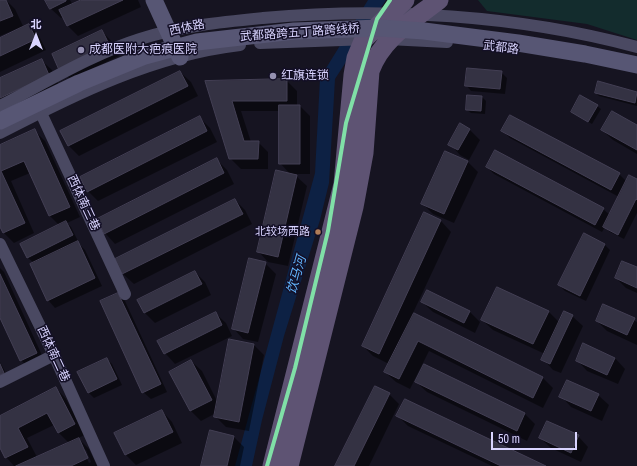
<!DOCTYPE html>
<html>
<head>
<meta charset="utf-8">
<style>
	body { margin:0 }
	#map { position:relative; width:637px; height:466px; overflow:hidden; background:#161421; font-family:"Archivo Narrow","Noto Sans SC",sans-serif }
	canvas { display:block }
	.north { position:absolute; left:16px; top:16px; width:40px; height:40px; -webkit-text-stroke:3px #130f26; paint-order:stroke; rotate:0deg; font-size:11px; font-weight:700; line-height:16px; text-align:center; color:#d9d4ff }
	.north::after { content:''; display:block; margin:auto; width:14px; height:18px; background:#d9d4ff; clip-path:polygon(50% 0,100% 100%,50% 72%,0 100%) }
	.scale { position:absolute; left:491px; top:432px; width:86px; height:18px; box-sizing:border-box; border:2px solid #d9d4ff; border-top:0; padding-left:5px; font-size:12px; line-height:14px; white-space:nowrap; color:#d9d4ff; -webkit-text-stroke:3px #130f26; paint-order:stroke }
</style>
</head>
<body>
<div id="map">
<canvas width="637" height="466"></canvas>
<div class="north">北</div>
<div class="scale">50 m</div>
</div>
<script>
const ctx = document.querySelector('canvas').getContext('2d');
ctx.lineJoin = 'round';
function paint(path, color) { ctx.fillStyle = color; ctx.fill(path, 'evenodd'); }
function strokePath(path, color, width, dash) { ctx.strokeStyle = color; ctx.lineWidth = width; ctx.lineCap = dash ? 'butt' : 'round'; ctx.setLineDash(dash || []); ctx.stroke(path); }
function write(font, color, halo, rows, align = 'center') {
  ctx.font = font + ' "Archivo Narrow","Noto Sans SC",sans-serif'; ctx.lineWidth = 3; ctx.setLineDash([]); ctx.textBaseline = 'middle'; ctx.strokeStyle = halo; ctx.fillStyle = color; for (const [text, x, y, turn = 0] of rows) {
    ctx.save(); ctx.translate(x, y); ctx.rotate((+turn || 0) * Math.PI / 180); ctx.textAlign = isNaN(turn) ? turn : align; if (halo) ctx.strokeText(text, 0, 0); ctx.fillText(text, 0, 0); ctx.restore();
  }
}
paint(new Path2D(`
	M478 0H637V40L587 24 487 11Z`), '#132c2d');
paint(new Path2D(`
	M368 0H386L335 79 329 183 320 220 284 336 262 420 252 466H235L315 173 320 78Z`), '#0d2144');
paint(new Path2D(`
	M0 0H6L15 9 23 26 0 36Z
	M47 0H70L73 5 83 0H138L141 7 78 36 68 26 64 17 61 18 50 8Z
	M29 25 39 36 46 50 0 72V39Z
	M102 31 112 42 119 56 70 79 60 69Z
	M41 60 52 70 59 86 0 113V79Z
	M180 72 191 82 198 96 79 156 69 146Z
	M501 72 507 78 505 94 471 91 466 85Z
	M286 80 297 91V106H300L310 116V174H290L280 163V111H241L251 142H258L268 152V169H241L230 158 206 82Z
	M598 83 637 93V106L599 96 596 93Z
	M482 97 486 101 485 114 471 113 467 110Z
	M597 106 601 109 592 124 572 112Z
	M199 117 210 128 217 142 98 201 88 191Z
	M637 127V154L613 140 602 130Z
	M469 129 480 140 469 160 460 155 450 144Z
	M35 131 45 141 80 217 67 223 71 227 78 241 77 242 85 250 102 286 55 308 48 300 34 263 28 258 21 244 59 225 50 216 30 173 11 181 34 233 14 243 3 232 0 225V146Z
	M503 131 619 174 627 182 637 180V213L624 239 610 232 605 227 602 232 494 174 487 167 603 209 610 215 619 197 510 138Z
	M217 160 227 170 234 184 115 244 105 233Z
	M468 162 478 172 454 223 433 214 422 203Z
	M296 176 307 186 288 266 268 262 258 251Z
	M235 200 245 210 252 224 134 284 123 274 116 260Z
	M424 213 441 221 451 232 413 313 543 378 553 388 543 408 429 351 410 389 396 382 385 372 389 364 373 356 363 346Z
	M584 234 605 245 610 250 586 301 565 291 559 285Z
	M265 263 276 274 258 342 243 339 233 328Z
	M0 268 4 272 46 364 31 371 21 360 0 316Z
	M637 269V293L626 288 616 278Z
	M195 272 205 282 211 295 155 323 145 313Z
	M427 291 470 312 480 322 475 333 433 312 422 302Z
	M118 294 125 301 167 392 151 399 143 392Z
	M604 305 637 322V345L607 331 597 321Z
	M548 311 560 323 572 316 583 326 561 373 553 370 543 359 545 354 493 330 482 320Z
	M215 313 226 323 232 336 175 364 165 353Z
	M254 345 264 355 249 431 226 427 215 416 216 413 201 421 191 411 170 372 191 361 202 371 218 403Z
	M615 358 625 369 618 384 587 371 577 360Z
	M107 359 112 364 122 385 94 398 89 393 79 372Z
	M0 362 9 379 0 383Z
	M425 365 525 414 535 424 527 441 427 392 416 382Z
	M56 388 66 399 85 435 78 438 89 449 97 466H14L6 457 0 446V417ZM54 425 58 432 69 443 37 457 27 438ZM83 450H86L91 462 89 463Z
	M389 394 399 404 369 466H336Z
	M598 395 609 405 602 421 571 407 561 396Z
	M162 411 172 422 182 443 136 465 126 455Z
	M398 416 544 466H492L408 426Z
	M211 431 234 437 244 447 240 466H202Z
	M578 436 588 447 581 462 551 448 540 438Z`), '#0007');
const building = new Path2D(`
	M0 0H6L13 16 0 21Z
	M45 0H66V1L50 9Z
	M81 0H123L67 26 59 10Z
	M29 24 36 39 0 56V38Z
	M102 30 110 46 59 70 52 54Z
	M42 59 49 75 0 98V78Z
	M467 68 502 71 500 89 465 86Z
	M180 71 188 86 68 146 60 131Z
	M287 79V101H232L244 141H259L258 159H229L205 81Z
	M598 81 637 92 635 103 595 93Z
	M467 95 482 96 481 111 466 110Z
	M580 95 598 105 588 122 571 112Z
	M279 105H300V164H279Z
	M612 111 637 125V150L601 130Z
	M510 115 620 173 611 190 501 131Z
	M200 116 207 131 87 192 80 177Z
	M460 123 470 129 458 150 448 145Z
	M35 129 70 207 49 216 24 161 1 171 25 223 3 233 0 227V145Z
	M495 150 604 208 595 225 486 167Z
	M445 151 468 161 444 214 421 204Z
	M217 158 224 173 104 234 97 219Z
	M276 170 297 175 278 257 257 252Z
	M629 175 637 179V200L636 199 618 235 603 227Z
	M235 199 243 214 122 274 115 259Z
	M424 212 441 220 379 354 362 346Z
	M66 221 73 235 27 258 20 244Z
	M584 233 605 244 580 296 558 285Z
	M78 241 95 278 47 301 30 264Z
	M249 258 266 262 248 333 232 329Z
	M622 261 637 267V288L615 278Z
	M195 271 202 284 144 313 137 300Z
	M0 274 37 353 20 361 0 318Z
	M497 287 549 311 533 344 481 320Z
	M427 290 470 311 464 323 421 302Z
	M118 293 161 384 142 393 100 301Z
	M603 304 635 318 627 335 596 321Z
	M564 311 573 315 550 364 541 360Z
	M216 312 222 325 164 354 157 341Z
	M414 313 543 377 533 398 418 341 399 379 384 372Z
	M229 339 254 344 239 422 214 417Z
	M583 343 615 358 607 375 576 361Z
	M107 358 117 379 88 393 77 372Z
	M191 360 212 400 190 411 169 372Z
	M0 364 4 373 0 375Z
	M424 364 525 413 517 431 415 382Z
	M567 380 599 394 591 411 559 397Z
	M375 386 390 393 354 466H335Z
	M56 387 75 424 58 433 47 413 18 428 28 447 5 458 0 448V416Z
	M405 399 546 466H501L396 416Z
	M162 410 173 432 125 455 114 433Z
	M547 421 579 435 571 453 539 438Z
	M210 430 234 436 227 466H201Z
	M79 438 88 458 71 466H16Z`);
paint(building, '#343243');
strokePath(building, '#433f54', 1);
strokePath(new Path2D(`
	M388 39 447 42
	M260 43 369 39
	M0 106C45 83 92 54 140 39 180 26 222 22 263 18 386 7 518 15 637 47
	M41 113 125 294
	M0 133C75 94 154 55 240 45
	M0 244 54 355 104 466
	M0 382 54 355`), '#4a4962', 12);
strokePath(new Path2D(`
	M154 0 180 57`), '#575674', 17);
strokePath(new Path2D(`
	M272 466 343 184 353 75 356 58 364 39 405 0
	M289 466 354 207 364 153 370 71C382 38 412 21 439 0`), '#5e5373', 19);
strokePath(new Path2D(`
	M0 121 79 83 145 56 197 42 294 31 380 28 424 31 518 43 585 54 637 65`), '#575674', 17);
strokePath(new Path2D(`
	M267 466 295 368 328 231 346 123 377 19 390 0`), '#80e0a7', 4);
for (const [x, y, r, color] of [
	[81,50,4,"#9591b1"],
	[273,76,4,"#9591b1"],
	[318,232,3.5,"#b07c57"]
]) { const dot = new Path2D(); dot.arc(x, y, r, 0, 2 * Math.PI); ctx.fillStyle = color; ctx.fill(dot); strokePath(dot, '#130f26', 1.5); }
write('11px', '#d9d4ff', '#130f26', [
	["北较场西路",310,232]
], 'right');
write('12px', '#d9d4ff', '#130f26', [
	["西体路",187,28,-12],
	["武都路跨五丁路跨线桥",300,33,-4],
	["武都路",501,48,7],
	["西体南三巷",83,203,65],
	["西体南二巷",53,354,65]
]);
write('12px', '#d9d4ff', '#130f26', [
	["成都医附大疤痕医院",89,50],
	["红旗连锁",281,76]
], 'left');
write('italic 13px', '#62b6ff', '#130f26', [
	["饮马河",297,275,-74]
]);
</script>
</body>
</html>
